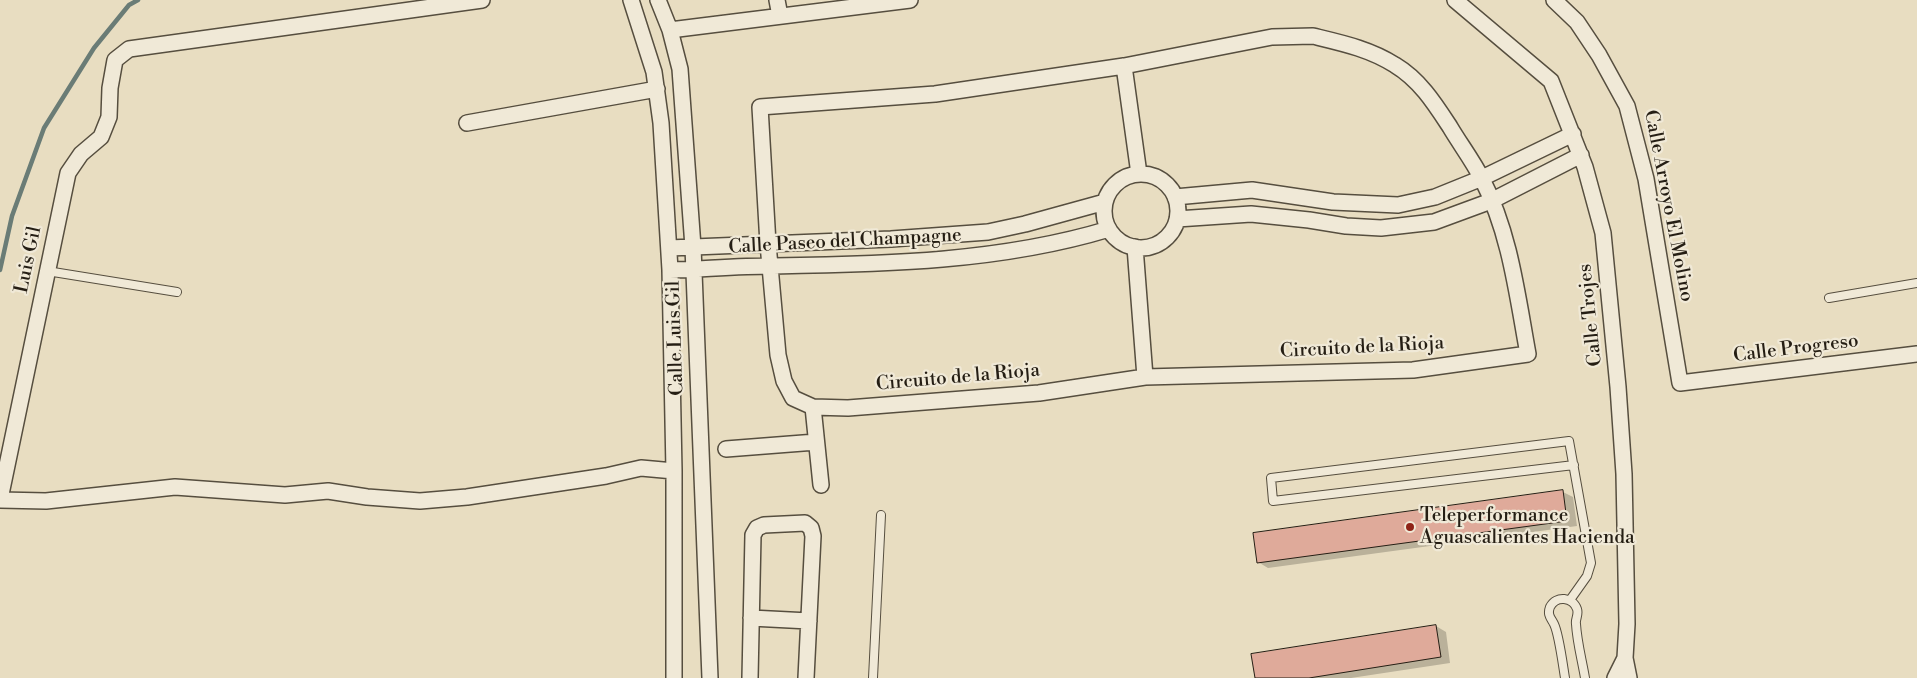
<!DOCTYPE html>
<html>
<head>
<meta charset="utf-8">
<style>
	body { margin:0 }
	canvas { display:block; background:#e8ddc1 }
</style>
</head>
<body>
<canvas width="1917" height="678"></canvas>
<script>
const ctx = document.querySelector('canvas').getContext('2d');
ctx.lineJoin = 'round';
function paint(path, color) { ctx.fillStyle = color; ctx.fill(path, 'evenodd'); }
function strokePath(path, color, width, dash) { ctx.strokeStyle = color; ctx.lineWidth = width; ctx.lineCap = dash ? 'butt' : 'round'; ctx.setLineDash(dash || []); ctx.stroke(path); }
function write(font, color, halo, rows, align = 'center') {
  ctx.font = font + ' "Libre Bodoni",serif'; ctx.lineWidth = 4.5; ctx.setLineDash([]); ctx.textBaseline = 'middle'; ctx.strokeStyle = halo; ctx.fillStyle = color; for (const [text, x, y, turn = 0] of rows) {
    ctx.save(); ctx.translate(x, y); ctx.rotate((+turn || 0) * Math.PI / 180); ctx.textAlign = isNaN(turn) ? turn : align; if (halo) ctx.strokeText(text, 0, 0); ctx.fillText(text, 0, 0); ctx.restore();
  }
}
paint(new Path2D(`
	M1563 492 1573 497 1577 526 1268 568 1258 562Z
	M1436 626 1446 632 1450 663 1351 678H1256Z`), '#0003');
strokePath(new Path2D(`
	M0 270 12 216 44 128 94 48 129 5 138 0`), '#6a7c76', 4.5);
const building = new Path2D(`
	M1563 490 1567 521 1257 563 1253 533Z
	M1436 625 1441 657 1309 678H1255L1251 654Z`);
paint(building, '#dfaa9a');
strokePath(building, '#251e14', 1);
const service = new Path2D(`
	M47 271 177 292
	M1829 298 1917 283
	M1570 600 1587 576 1591 563 1569 441 1271 478 1273 501 1574 465
	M873 678 881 515
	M1565 678C1563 666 1559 634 1554 624 1551 618 1547 615 1550 607 1556 595 1573 597 1577 609 1579 615 1575 619 1576 624 1577 642 1582 660 1585 678`);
const minor = new Path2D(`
	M631 0 654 72 661 123 670 270 674 471V678
	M658 0 670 30 680 69 693 247 710 678
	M777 0 780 16
	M1455 0 1551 81 1585 167 1603 233 1618 387 1624 474 1627 624 1625 658 1629 678
	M1554 0 1577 22 1599 55 1627 106 1646 179 1680 383 1917 354
	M670 30 910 0
	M1313 36C1342 43 1370 49 1395 65 1420 80 1435 104 1450 127 1460 144 1473 161 1482 179 1510 233 1517 294 1528 354L1413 370 1145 377 1039 393 848 408 813 407 793 398 784 381 778 355 768 244 760 107 935 94 1124 66 1272 37Z
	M1124 66 1139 174
	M467 123 657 89
	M1104 211a37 37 0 1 1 74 0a37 37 0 1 1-74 0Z
	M1175 197 1252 190 1333 202 1398 205 1435 197 1482 178 1573 134
	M1177 219 1251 214 1309 220 1346 226 1381 228 1434 222 1491 201 1581 155
	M1135 247 1145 377
	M669 248 891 239 988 232 1025 224 1105 202
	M670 270C704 269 738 266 773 266 885 264 1000 262 1109 229
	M813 407 821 485
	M726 449 816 442
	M0 499 68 173 81 154 101 137 109 117 110 88 115 60 129 49 482 0
	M0 500 46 501 175 487 285 495 328 491 367 497 420 501 467 497 606 476 641 468 674 471
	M751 618 809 621
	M750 678 753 535 757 528 764 525 805 523 811 528 813 536 806 678
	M1615 678 1625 658`);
strokePath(service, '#564e3f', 10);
strokePath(minor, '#564e3f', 18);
strokePath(service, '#f0e9d7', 8);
strokePath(minor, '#f0e9d7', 15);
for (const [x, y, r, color] of [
	[1410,527,5,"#8f2418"]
]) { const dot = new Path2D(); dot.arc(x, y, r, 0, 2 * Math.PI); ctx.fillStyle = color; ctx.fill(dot); strokePath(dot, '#f0e9d7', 2); }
write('19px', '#251e14', '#f0e9d7', [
	["Calle Arroyo El Molino",1668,206,79],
	["Calle Paseo del Champagne",845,242,-3],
	["Luis Gil",29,260,-78],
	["Calle Trojes",1591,315,-96],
	["Calle Luis Gil",676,338,-92],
	["Circuito de la Rioja",1362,348,-3],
	["Calle Progreso",1796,349,-7],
	["Circuito de la Rioja",958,378,-5]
]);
write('19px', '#251e14', '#f0e9d7', [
	["Teleperformance",1420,516],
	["Aguascalientes Hacienda",1420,538]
], 'left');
</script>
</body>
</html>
